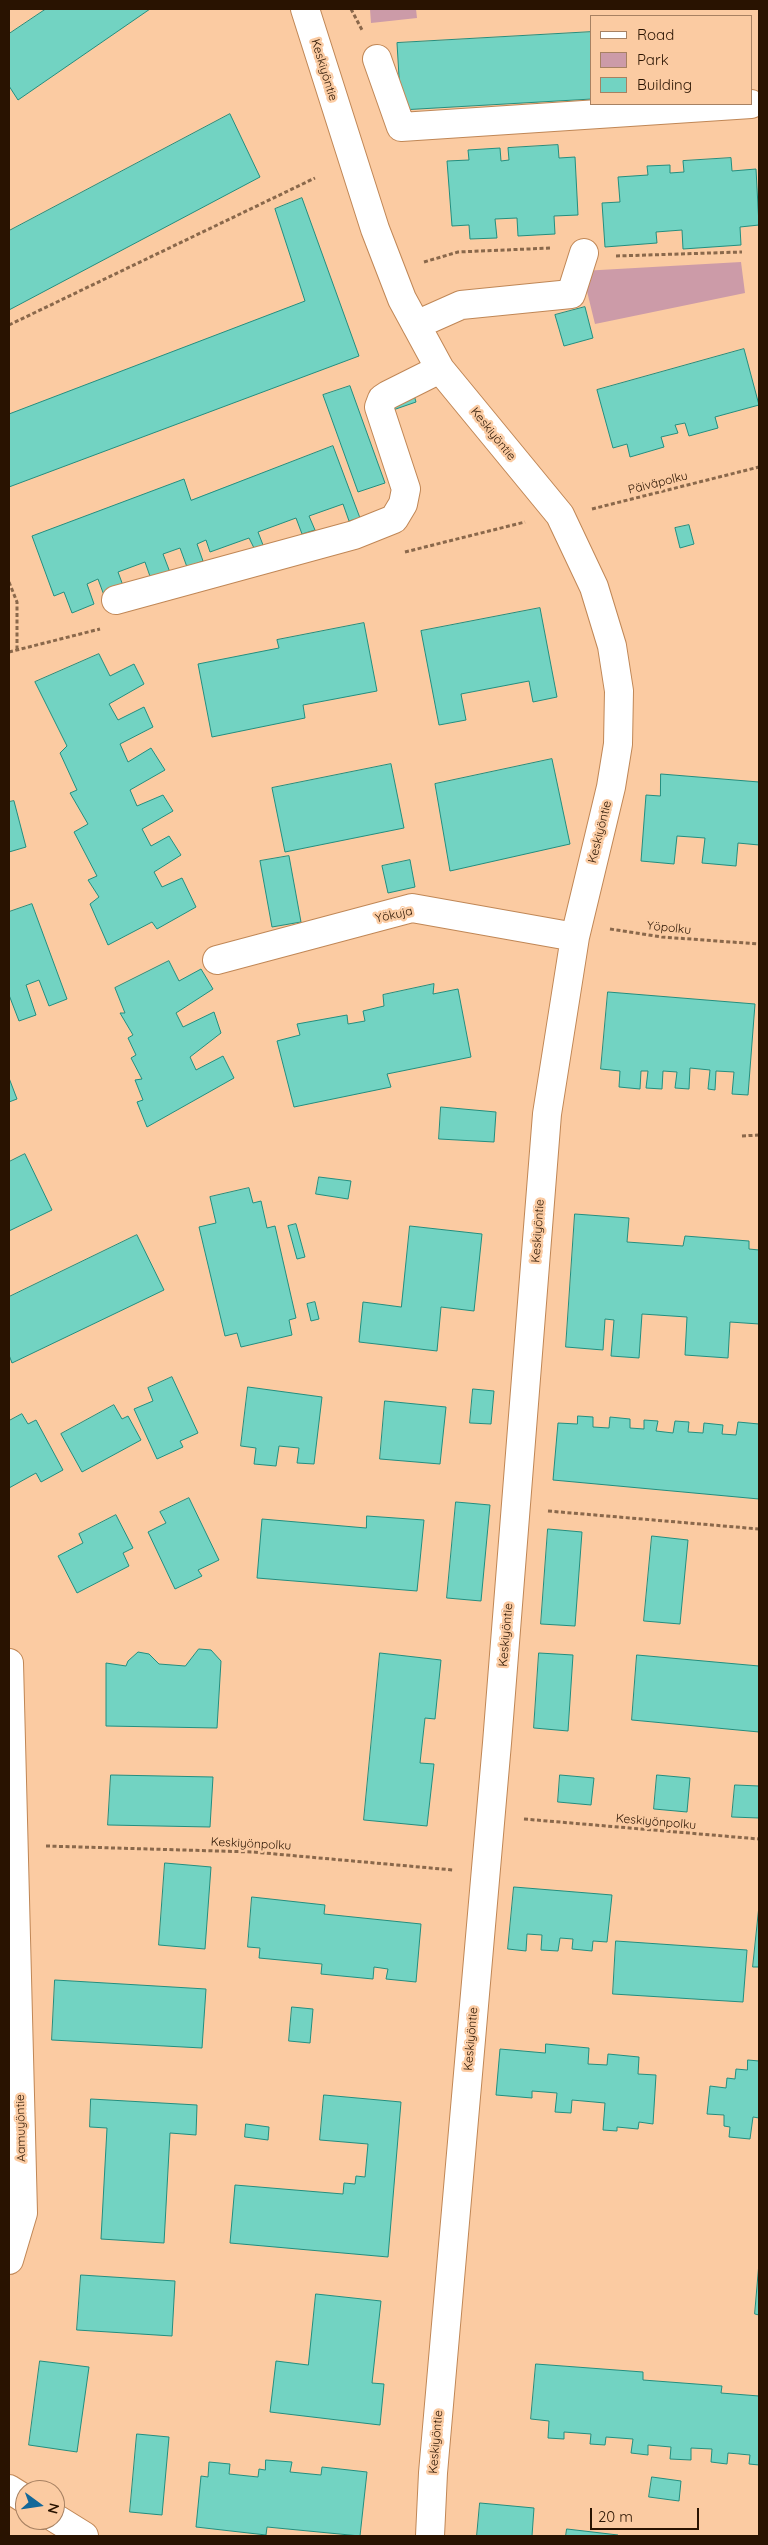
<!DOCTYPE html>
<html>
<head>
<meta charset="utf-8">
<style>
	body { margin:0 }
	#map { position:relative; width:768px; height:2545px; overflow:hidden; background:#fbcba2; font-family:Quicksand,sans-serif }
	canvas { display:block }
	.frame { position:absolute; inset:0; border:10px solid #291301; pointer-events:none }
	.legend { position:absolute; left:590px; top:15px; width:162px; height:90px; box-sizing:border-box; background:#fbcba2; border:1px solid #a78162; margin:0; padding:6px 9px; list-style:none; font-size:15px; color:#291301 }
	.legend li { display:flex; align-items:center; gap:10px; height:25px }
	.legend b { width:25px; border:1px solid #a78162 }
	.north { position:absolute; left:15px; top:2480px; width:50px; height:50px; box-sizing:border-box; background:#fbcba2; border:1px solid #a78162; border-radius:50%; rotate:104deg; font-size:14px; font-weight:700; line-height:20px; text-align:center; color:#291301 }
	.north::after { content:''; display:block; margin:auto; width:18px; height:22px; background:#136899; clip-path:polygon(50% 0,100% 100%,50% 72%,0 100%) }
	.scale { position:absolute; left:590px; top:2508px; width:109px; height:22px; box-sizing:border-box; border:2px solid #291301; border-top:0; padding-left:6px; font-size:15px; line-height:18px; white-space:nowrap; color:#291301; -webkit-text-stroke:4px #fbcba2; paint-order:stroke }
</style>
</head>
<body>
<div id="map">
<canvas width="768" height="2545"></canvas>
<div class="frame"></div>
<ul class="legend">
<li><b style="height:6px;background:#fff"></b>Road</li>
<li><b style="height:14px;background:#cc9ba8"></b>Park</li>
<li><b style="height:14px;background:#72d3c2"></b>Building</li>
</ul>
<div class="north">N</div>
<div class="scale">20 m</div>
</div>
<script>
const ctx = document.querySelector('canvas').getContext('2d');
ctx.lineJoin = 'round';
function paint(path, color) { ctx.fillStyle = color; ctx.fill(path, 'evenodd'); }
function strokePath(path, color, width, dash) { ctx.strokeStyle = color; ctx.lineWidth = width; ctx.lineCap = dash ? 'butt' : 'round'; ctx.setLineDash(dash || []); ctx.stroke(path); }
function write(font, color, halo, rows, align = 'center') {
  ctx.font = font + ' Quicksand,sans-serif'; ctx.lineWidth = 5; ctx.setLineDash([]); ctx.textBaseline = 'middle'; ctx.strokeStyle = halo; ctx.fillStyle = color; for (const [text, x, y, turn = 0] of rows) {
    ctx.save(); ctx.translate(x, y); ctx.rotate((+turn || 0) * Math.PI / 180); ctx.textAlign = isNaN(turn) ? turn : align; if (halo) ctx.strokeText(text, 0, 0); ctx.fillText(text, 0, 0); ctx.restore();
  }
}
paint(new Path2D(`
	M370 9H416L417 18 371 23Z
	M741 262 745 293 595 324 582 271Z`), '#cc9ba8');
const building = new Path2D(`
	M46 9H150L18 100 9 86V34Z
	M592 32V99L401 110 397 43Z
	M230 114 260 177 9 310V231Z
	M558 145 559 158 575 157 578 215 554 216 555 234 518 236 517 218 495 219 497 238 470 239 469 225 452 226 447 161 469 160 468 150 500 148 501 161 509 160 508 148Z
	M731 158 732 171 756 169 759 225 740 227 741 245 683 249 682 230 656 232 657 243 605 247 602 203 620 202 618 177 648 175 647 166 670 165V173L684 172 683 161Z
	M302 198 359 356 9 487V414L305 301 275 209Z
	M585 307 593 338 564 346 555 315Z
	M744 349 759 405 715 417 718 428 689 436 685 423 675 425 678 433 661 437 664 447 630 457 627 444 613 448 597 390Z
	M350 386 385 483 358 492 323 395Z
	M414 395 416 402 393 410 391 404Z
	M333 446 360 518 349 521 343 504 309 516 315 530 302 534 296 518 258 532 263 545 254 548 249 538 210 552 206 540 197 544 203 561 187 567 180 548 163 554 171 575 152 582 145 562 118 572 125 591 105 598 98 579 87 584 94 604 72 613 64 592 54 596 32 536 184 479 191 500Z
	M689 525 694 544 680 548 675 528Z
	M540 608 557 697 533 702 529 681 461 694 466 720 439 725 421 631Z
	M364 623 377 691 303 705 305 718 212 737 198 664 279 648 277 640Z
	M99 654 110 676 134 664 144 684 109 704 118 720 144 707 153 727 120 744 128 762 151 748 165 770 130 790 137 806 163 795 173 811 142 829 151 846 169 836 181 855 154 872 162 887 182 878 196 907 157 929 152 922 108 945 90 904 99 897 88 880 97 876 74 832 88 824 70 793 77 790 60 753 67 746 35 682Z
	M552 759 570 844 450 871 435 784Z
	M391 764 404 828 285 852 272 788Z
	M661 774 759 782V845L738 843 736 866 702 863 705 838 677 836 674 864 641 861 646 795 660 796Z
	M14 801 26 847 9 852V802Z
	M289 856 301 922 272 927 260 861Z
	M410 860 415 887 388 893 382 866Z
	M32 904 67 999 49 1006 39 980 26 985 36 1015 19 1021 9 995V912Z
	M169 961 179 981 201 969 213 989 176 1013 183 1027 214 1012 221 1033 190 1057 196 1070 223 1056 234 1078 147 1127 137 1102 143 1100 135 1080 142 1079 131 1058 136 1055 128 1038 133 1035 120 1013H125L115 988Z
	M434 984 433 994 458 989 471 1057 387 1074 391 1087 294 1107 277 1041 300 1035 297 1024 347 1015 348 1024 365 1021 363 1011 384 1006 383 995Z
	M608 992 755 1004 748 1095 732 1094 734 1072 716 1071 715 1090 708 1089 710 1070 690 1068 689 1089 675 1088 677 1072 663 1071 662 1089 646 1088 648 1071H641L640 1089 619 1087 620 1071 601 1069Z
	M9 1078 17 1099 9 1102Z
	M441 1107 496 1112 494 1142 439 1139Z
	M25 1154 52 1210 9 1231V1162Z
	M319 1177 351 1181 348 1199 316 1194Z
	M249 1188 253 1203 261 1201 267 1228 275 1226 296 1318 289 1320 292 1335 241 1347 237 1333 225 1336 199 1227 216 1223 210 1197Z
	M575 1214 629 1218 627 1242 683 1246 685 1236 749 1241V1249L759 1250V1324L730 1322 728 1358 685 1355 687 1317 642 1314 639 1358 611 1356 614 1320 605 1319 603 1350 566 1347Z
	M296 1224 305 1257 297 1259 288 1226Z
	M410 1226 482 1234 474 1311 441 1307 437 1351 359 1342 363 1302 401 1307Z
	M137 1235 164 1290 12 1363 9 1355V1297Z
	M315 1302 319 1319 311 1321 307 1304Z
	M172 1377 198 1433 180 1441 183 1447 157 1459 134 1409 153 1401 148 1388Z
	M248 1387 322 1397 314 1464 297 1463 299 1448 279 1446 276 1466 254 1464 256 1448 241 1446Z
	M473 1389 494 1391 491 1424 470 1423Z
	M385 1401 446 1407 440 1464 380 1459Z
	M114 1405 122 1419 128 1416 141 1440 82 1472 61 1434Z
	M22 1414 28 1424 36 1420 63 1470 41 1482 36 1473 9 1488V1421Z
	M578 1416 593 1417V1427L609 1428 610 1417 630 1419V1428L644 1429V1420L658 1421 656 1431 673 1433 675 1421 689 1422 688 1432 703 1433 704 1423 723 1425 722 1434 736 1435 738 1422 759 1424V1499L553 1480 558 1423 577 1424Z
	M189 1498 219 1560 198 1570 202 1576 175 1589 148 1532 166 1523 160 1512Z
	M456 1502 490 1505 481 1601 447 1598Z
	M116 1515 133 1548 123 1553 129 1566 77 1593 58 1556 83 1543 79 1534Z
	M367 1516 424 1520 417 1591 257 1578 262 1519 366 1528Z
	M548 1529 582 1532 575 1626 541 1624Z
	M652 1536 688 1540 680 1624 644 1621Z
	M199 1649 211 1650 221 1661 217 1728 106 1726V1663L126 1666 128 1661 138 1652 149 1654 159 1664 185 1666Z
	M380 1653 441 1660 435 1719 425 1718 420 1763 434 1764 427 1826 364 1820Z
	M539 1653 573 1655 568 1731 534 1728Z
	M637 1655 759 1666V1732L632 1720Z
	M111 1775 213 1777 210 1827 108 1825Z
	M560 1775 594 1778 591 1805 558 1802Z
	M657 1775 690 1778 687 1812 654 1809Z
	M735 1785 759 1786V1818L732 1817Z
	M165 1863 211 1867 205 1949 159 1945Z
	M514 1887 612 1895 607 1942 593 1941 592 1951 572 1949 573 1939 560 1938 558 1951 541 1950 542 1935 527 1934 526 1951 508 1949Z
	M252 1897 325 1905 324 1914 421 1924 416 1982 386 1979 388 1969 374 1967 373 1979 321 1974 322 1964 259 1958 260 1948 248 1947Z
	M759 1906V1967H753Z
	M616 1941 747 1950 743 2002 613 1994Z
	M55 1980 206 1989 202 2048 52 2040Z
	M292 2007 313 2009 310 2043 289 2041Z
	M546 2044 589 2048 588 2064 607 2065 608 2054 639 2057 638 2074 656 2075 653 2124 639 2122 638 2129 617 2127V2131L603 2130 605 2103 572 2100 571 2113 555 2112 557 2093 532 2091V2098L496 2095 500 2049 545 2053Z
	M748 2060 759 2061V2118L753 2117 750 2139 729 2137 730 2127 724 2126V2115L707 2114 710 2086 726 2088 727 2078 735 2079 736 2069 747 2070Z
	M324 2095 401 2102 388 2257 230 2243 235 2185 343 2194 344 2183 355 2184 356 2176 365 2177 368 2144 320 2140Z
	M91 2099 197 2105 196 2135 170 2133 164 2243 101 2239 107 2128 90 2127Z
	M246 2124 269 2127 268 2140 245 2137Z
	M759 2263V2315L755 2314Z
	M81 2275 175 2281 172 2336 77 2330Z
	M316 2294 381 2301 372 2383 384 2384 380 2425 270 2412 276 2361 308 2365Z
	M40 2361 89 2367 77 2452 29 2445Z
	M536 2364 643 2372V2380L722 2386 721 2393 759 2396V2465L749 2464 750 2455 728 2453 727 2464 711 2462 712 2449 691 2448V2460L670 2459 671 2447 648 2445V2455L631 2453 633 2439 606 2437 605 2445 590 2444 591 2434 564 2432V2439L548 2438 549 2421 531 2419Z
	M137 2434 169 2437 162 2515 130 2512Z
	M266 2460 292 2462 290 2472 321 2475 322 2467 367 2472 360 2536 267 2527 266 2535 196 2527 201 2476 208 2477 209 2462 230 2464 229 2474 258 2477 259 2469 265 2470Z
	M652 2477 681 2481 679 2501 649 2497Z
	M480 2503 534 2508 532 2536H477Z
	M567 2529 618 2535V2536H566Z`);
paint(building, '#72d3c2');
strokePath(building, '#238e7f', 1);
const minor = new Path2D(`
	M305 9 375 229 402 299 440 369 560 515 594 587 612 646 619 691 618 744 611 787 575 937 547 1114 497 1743 433 2473 430 2536
	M377 59 401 127 751 104
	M416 325 461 305 571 294 584 253
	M116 600 354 535 394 519 403 504 406 489 379 407 382 399 388 395 440 369
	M217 960 412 908 575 937
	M9 1663 23 2213 9 2260
	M9 2489 25 2499
	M55 2518 84 2536`);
strokePath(minor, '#c08756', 30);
strokePath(new Path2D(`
	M351 9 362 30
	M616 256 742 252
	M424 262 458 252 551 248
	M9 325 315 178
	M592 509 759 467
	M405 552 525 522
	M9 582 17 602V650
	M9 652 100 629
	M610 929 662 937 759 944
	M742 1136 759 1135
	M548 1511 759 1529
	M524 1819 759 1839
	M46 1846 253 1852 453 1870`), '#8a684b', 3, [4, 2.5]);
strokePath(minor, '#fff', 28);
write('12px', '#291301', '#fbcba2', [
	["Keskiyöntie",324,70,73],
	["Keskiyöntie",493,434,51],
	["Päiväpolku",658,483,-14],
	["Keskiyöntie",600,832,-76],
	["Yökuja",394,915,-12],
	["Yöpolku",669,928,6],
	["Keskiyöntie",538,1231,-86],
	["Keskiyöntie",506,1635,-85],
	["Keskiyönpolku",656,1822,5],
	["Keskiyönpolku",251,1844,3],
	["Keskiyöntie",471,2039,-85],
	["Aamuyöntie",21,2128,-91],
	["Keskiyöntie",436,2442,-85]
]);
</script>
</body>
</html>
